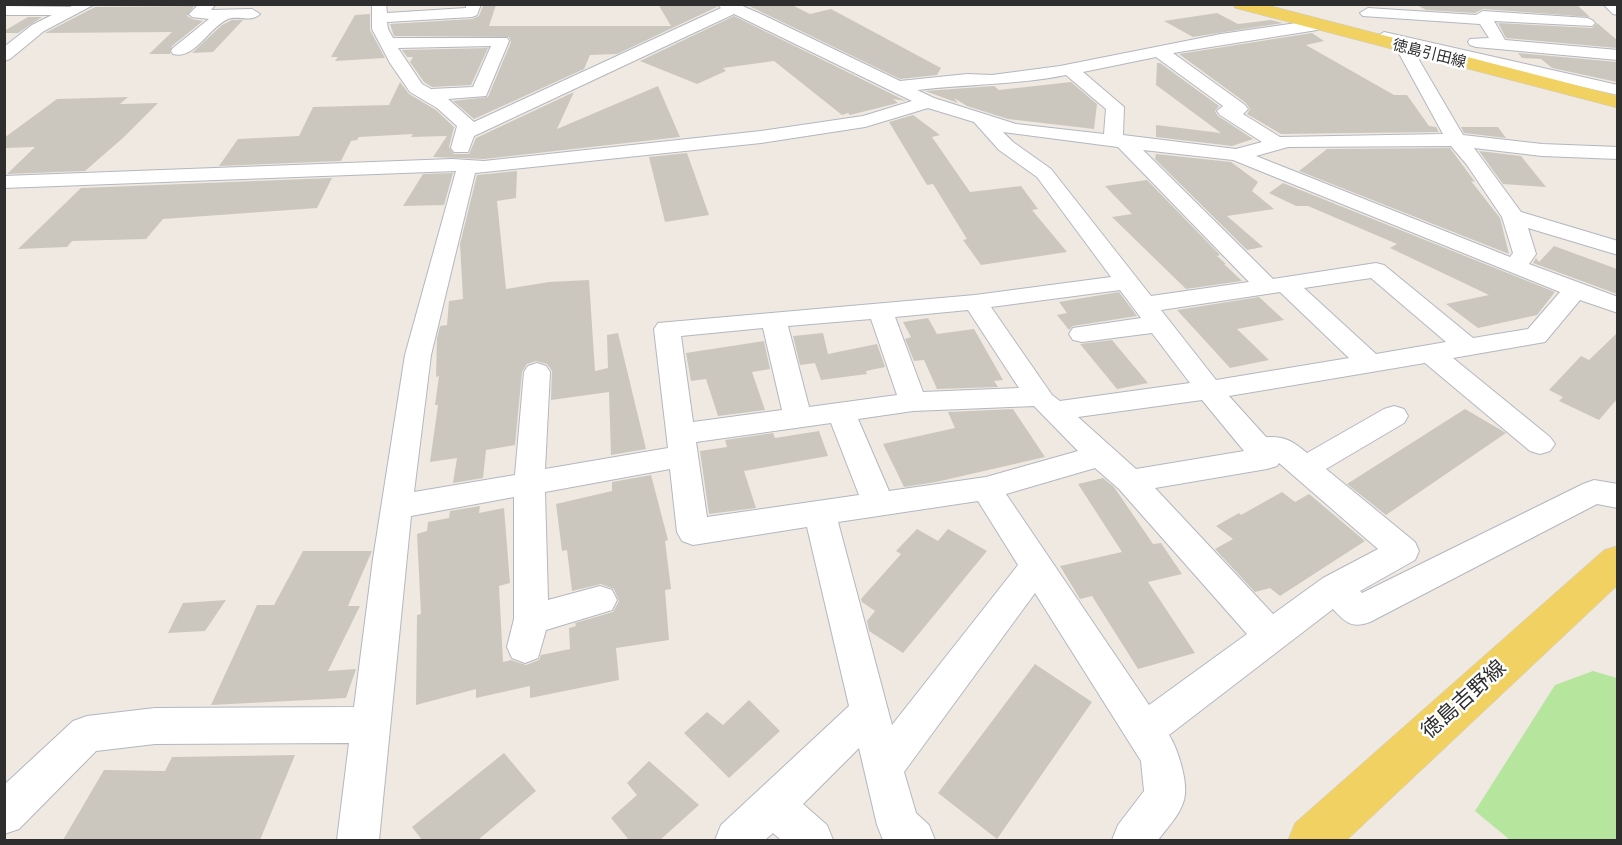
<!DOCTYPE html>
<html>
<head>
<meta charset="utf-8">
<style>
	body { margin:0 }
	#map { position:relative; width:1622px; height:845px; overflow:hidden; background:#efe9e1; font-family:"Source Sans 3",sans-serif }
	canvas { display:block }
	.frame { position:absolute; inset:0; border:6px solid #2e2e2e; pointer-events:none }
</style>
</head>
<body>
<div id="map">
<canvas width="1622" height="845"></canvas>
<div class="frame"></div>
</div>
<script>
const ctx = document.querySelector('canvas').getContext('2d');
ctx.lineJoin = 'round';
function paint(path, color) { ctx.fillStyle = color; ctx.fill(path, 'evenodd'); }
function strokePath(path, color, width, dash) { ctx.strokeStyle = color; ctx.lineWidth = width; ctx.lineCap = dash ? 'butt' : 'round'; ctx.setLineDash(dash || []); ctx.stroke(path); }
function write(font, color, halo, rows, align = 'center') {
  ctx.font = font + ' "Source Sans 3","Noto Sans JP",sans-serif'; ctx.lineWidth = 5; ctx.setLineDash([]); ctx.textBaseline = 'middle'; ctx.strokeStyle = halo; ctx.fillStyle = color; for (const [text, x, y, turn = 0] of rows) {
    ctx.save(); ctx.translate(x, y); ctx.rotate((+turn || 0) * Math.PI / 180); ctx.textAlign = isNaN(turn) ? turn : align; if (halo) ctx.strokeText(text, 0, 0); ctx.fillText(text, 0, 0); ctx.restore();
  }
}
paint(new Path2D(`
	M1593 671 1617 678V840H1510L1475 811 1555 685Z`), '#b6e59e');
paint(new Path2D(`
	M658 4H715L717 7 617 54 590 55 584 69 474 119 453 101 488 97 511 42 509 37 394 36 390 24 472 19 479 16 483 6 496 5 489 26H671Z
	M745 4H790L810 14 831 9 941 68 937 75 900 79Z
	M1415 4H1576L1590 17 1483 9 1475 13 1426 10Z
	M190 6H194L187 16 192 19 203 21 172 46 170 54H149L172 32 45 33 95 7Z
	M1217 13 1238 24 1271 20 1283 23 1193 37 1164 21Z
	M370 14V30L385 58 335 61 338 57H331L355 15Z
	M734 16 906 101 893 99 898 103 850 115 848 113 842 115 774 61 723 68 726 71 697 84 640 61Z
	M28 17H42L18 33H4V31Z
	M232 20H243L213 52 192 53 222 25Z
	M1498 23 1592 28 1597 23 1617 40V48L1506 38Z
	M1312 33 1324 41 1306 45 1394 95H1407L1429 126 1436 127 1439 132 1281 134 1247 114 1250 109 1246 103 1179 54Z
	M488 48 471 85 432 87 424 82 410 62 413 57H407L402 50Z
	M1518 53 1617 62V82L1552 68 1541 59 1522 58Z
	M1157 63H1160L1219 106 1215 111 1218 116 1253 139 1232 146 1156 137V125L1221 133 1156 85Z
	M400 82 409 94 436 110 454 127 449 147 454 154H469L476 138 574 92 557 129 658 86 680 137 484 159 433 157 447 136 411 137 413 134 359 137 357 140 351 141 341 161 219 166 238 139 299 136 313 107 389 105Z
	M1071 82 1097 104 1094 129 1008 119 967 106 954 98 958 103 925 91 994 86 999 90Z
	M128 97 120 104 158 103 124 137 85 171 7 174 35 147 4 148V138L57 99Z
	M913 115 940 135 932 137 970 192 1021 186 1038 209 1032 210 1067 252 981 265 963 240 967 239 933 184 927 185 889 122Z
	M1461 127H1498L1506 138 1464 133Z
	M1450 148 1475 182 1471 181 1500 218 1509 254 1299 171 1327 149Z
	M1479 151 1521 156 1546 187 1503 184Z
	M687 153 709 215 665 222 649 157Z
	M1156 154 1231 162 1258 182 1252 191 1274 209 1227 216 1263 247 1247 250 1155 159Z
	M517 171 516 198 497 201 506 289 549 282 589 280 595 371 608 368 607 335 618 333 646 449 611 455 609 392 551 400 552 371 547 364 536 361 527 364 522 372 515 445 486 450 483 478 453 483 457 458 430 462 438 405H435L439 376 436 377 437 338 440 326 447 325 449 301 463 299 460 244 477 175Z
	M453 173 444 205 403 206 423 174Z
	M332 178 317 208 163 219 146 239 72 241 67 247 18 249 81 188Z
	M1147 180 1220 255 1217 256 1226 264H1224L1242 281 1186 289 1112 217 1132 214 1105 186Z
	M1283 183 1555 292 1537 315 1478 328 1446 304 1489 295 1390 248 1397 244 1308 206H1296L1269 193Z
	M1554 246 1617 269V294L1533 263 1536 258 1539 262Z
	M1119 292 1137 316 1073 326 1069 330 1057 315 1067 313 1059 302Z
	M1259 297 1284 320 1237 329 1269 360 1230 368 1177 310Z
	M928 318 937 334 974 329 1003 380 994 381 998 387 937 389 924 360 914 361 905 339 911 337 903 322Z
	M823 333 828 354 877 344 885 367 866 371 867 374 821 380 815 363 800 365 793 336Z
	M1617 333V399L1599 420 1559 401 1563 397 1549 390 1581 356 1589 360Z
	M1112 340 1148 383 1117 389 1080 344Z
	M764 341 770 369 752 372 765 410 718 416 706 379 691 381 686 353Z
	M1013 409 1045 457 936 482 904 487 883 444 955 428 948 412Z
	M1465 409 1506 433 1386 515 1347 484Z
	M819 431 828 456 744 471 756 508 709 514 700 451 727 447 725 440 773 433 775 438Z
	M651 475 668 540 665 541 671 589 665 590 669 640 616 648 619 680 530 698V686L476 698V689L416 705 417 615 421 614 417 534 427 531 428 522 449 518 450 511 480 506 479 513 504 508 510 583 499 586 503 662 511 660 526 665 539 660 541 655 570 649 569 628 576 626 575 623 613 612 619 601 614 589 601 584 572 591 567 550 562 551 556 504 612 491V482Z
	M1103 478 1114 487 1153 544 1161 543 1182 574 1148 582 1195 653 1138 669 1092 596 1080 599 1060 566 1122 552 1078 484Z
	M1282 492 1295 502 1309 494 1365 541 1280 596 1270 588 1255 592 1215 549 1233 539 1216 526 1239 513 1241 515Z
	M917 529 938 541 948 529 987 551 903 653 869 631 867 621 875 611 862 602 861 599 901 554 896 551Z
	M303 551H372L348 606H360L328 671 356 669 346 698 211 705 257 605H274Z
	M226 600 205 631 168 633 183 603Z
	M1035 664 1092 702 997 839 938 793Z
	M749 700 780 731 729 778 684 733 707 712 723 725Z
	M504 753 536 791 478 840H422L412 827Z
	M295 755 260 840H63L104 770 165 771 172 757Z
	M649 761 699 805 660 840H629L611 818 637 795 627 783Z`), '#cbc7bf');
const minor = new Path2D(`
	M75 4H95L44 31 10 59 4 61V47L32 25 52 15H4V6L70 7Z
	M199 4H216L211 10 252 9 260 14C251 23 238 15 228 19 209 27 195 60 173 54L171 51 173 48 209 19 192 17 189 14Z
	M372 4H386L387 13 466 8V4H481L477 15 472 17 387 22 388 29 393 38H507L509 41 486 96 448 99 474 122 721 8 717 4H738L763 15 900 81 967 74 992 75 1060 66 1221 34 1317 20 1322 22 1325 25 1317 30 1173 53 1245 105 1248 109 1243 114 1280 137 1443 134 1396 48 1398 45 1378 40 1376 37 1384 32 1618 85V95L1412 48 1463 135 1542 144 1618 147V159L1542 156 1474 148 1521 212 1618 241V255L1528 228 1536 254 1529 264 1618 297V313L1580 300 1545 342 1453 358 1550 437 1555 444 1550 451 1540 454 1530 451 1425 363 1229 396 1266 437C1285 436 1293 441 1307 453L1384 409 1394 406 1404 409 1408 416 1404 423 1326 469 1415 542 1419 551 1415 560 1360 591 1362 593 1583 484 1594 480 1618 484V508L1597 504 1370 622C1352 629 1345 622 1333 609L1169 735C1178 749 1189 784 1184 800 1180 815 1167 828 1158 840H1112L1118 825 1144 791 1141 761 1035 593 904 772 916 813 929 825 935 840H883L877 825 859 748 803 804 827 825 833 840H781L773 833 765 840H715L721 825 849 706 807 527 693 545 682 541 677 532 670 469 545 492 548 600 600 586 612 590 617 600 612 610 546 630 538 658 525 663 512 658 507 647 514 619V497L411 516 379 840H337L349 743 155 744 96 751 19 829 4 834V785L73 721 87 716 155 708 354 707 373 559 405 355 456 171 4 188V176L452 159 484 161 761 131 863 116 912 101 734 14 474 136 468 152H454L451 148 457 126 437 108 410 92 390 63 372 29ZM491 46 473 87 431 89 422 84 398 48ZM1156 57 1223 106 1217 111 1220 115 1262 142 1236 149 1123 135 1124 107 1083 72ZM1066 75 1106 109 1104 134 1016 124 934 98 917 90C967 84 1017 85 1066 75ZM928 108 974 122 999 150 1037 177 1111 277 975 295 658 323 654 329 668 448 545 469 550 372 546 366 537 363 528 366 524 372 515 475 414 492 431 355 475 173 761 143 865 127ZM1003 132 1118 147 1249 282 1151 296 1051 169 1013 142ZM1451 146 1467 165 1502 217 1513 253 1510 257 1256 156 1288 147ZM1143 150 1233 160 1560 292 1528 329 1473 338 1384 265 1376 263 1273 279ZM1371 278 1446 342 1376 354 1304 288ZM1120 290 1141 318 1073 328 1069 334 1073 340 1082 342 1152 333 1190 383 1060 401 1052 395 991 307ZM1280 292 1349 358 1216 380 1161 310ZM968 310 1019 388 923 392 895 317ZM871 319 897 395 809 407 788 326ZM763 328 782 410 693 422 681 336ZM1202 400 1244 451 1136 469 1078 417ZM1034 406 1078 451 986 477 889 491 858 419 913 411ZM831 423 859 495 707 517 696 442ZM1279 463 1378 549 1323 578 1273 614 1155 488 1267 469 1277 466ZM1095 468 1119 489 1247 634 1149 705 1006 494ZM978 501 1018 565 892 725 838 522Z
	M1603 4H1618V15L1613 14Z
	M1368 8 1476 15 1483 11 1587 18 1592 20 1595 23 1592 26 1494 21 1505 40 1618 50V60L1476 47 1470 45 1468 42 1470 39 1489 38 1480 24 1363 16 1360 13Z`);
const primary = new Path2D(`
	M1233 4H1263L1618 96V108L1235 8Z
	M1618 546V585L1347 840H1288L1295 823 1604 550Z`);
strokePath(minor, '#b4b7c1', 2);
strokePath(primary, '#c9c9c9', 1);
paint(minor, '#fff');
paint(primary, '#f2d163');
write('15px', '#2e2e2e', '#fff', [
	["徳島引田線",1429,55,14]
]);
write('21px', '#2e2e2e', '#fff', [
	["徳島吉野線",1465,701,-42]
]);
</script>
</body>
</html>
